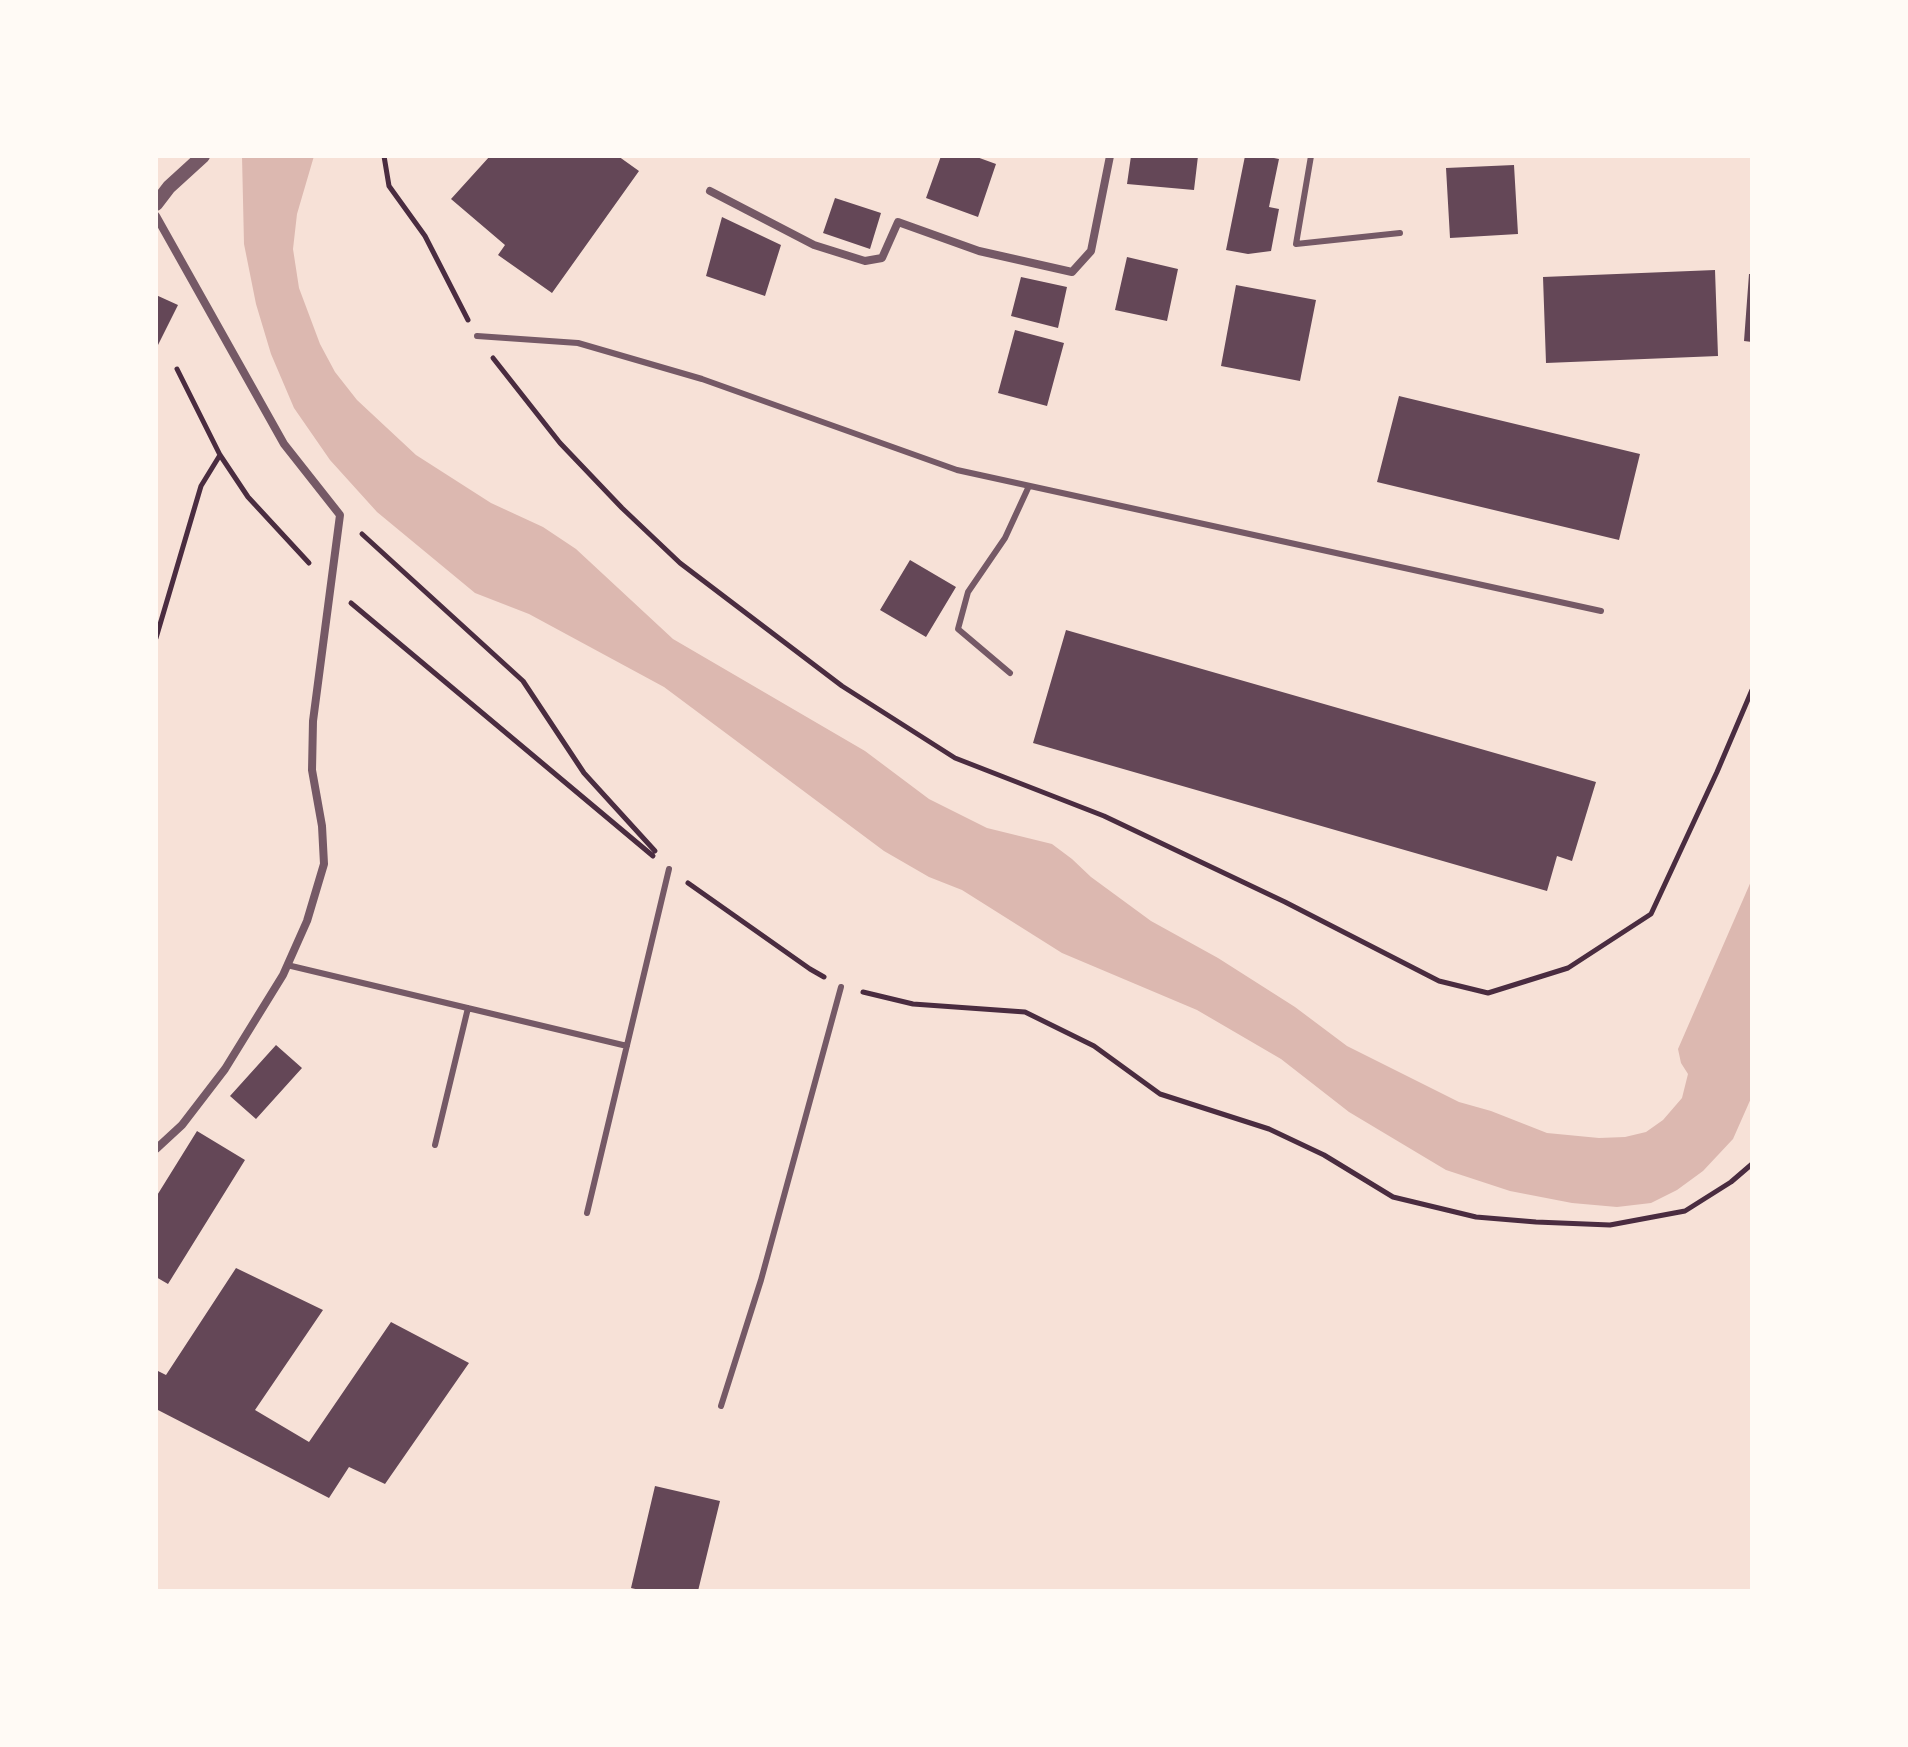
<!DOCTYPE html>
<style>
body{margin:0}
#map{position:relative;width:1908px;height:1747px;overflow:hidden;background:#f7e1d7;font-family:Quicksand,sans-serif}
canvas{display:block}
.frame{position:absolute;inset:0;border:158px solid #fffaf5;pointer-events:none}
</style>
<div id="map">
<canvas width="1908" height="1747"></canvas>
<div class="frame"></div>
</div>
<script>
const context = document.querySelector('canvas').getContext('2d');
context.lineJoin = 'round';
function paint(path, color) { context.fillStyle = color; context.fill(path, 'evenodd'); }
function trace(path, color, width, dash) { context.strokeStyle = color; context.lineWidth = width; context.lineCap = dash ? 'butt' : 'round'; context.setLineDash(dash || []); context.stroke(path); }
paint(new Path2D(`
 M242 156H314L297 214 293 249 299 288 320 344 335 372 357 400 416 455 491 503 543 527 576 549 673 639 865 751 929 799 987 828 1052 844 1072 859 1091 877 1151 921 1218 958 1295 1007 1347 1046 1459 1102 1491 1111 1547 1133 1599 1138 1625 1137 1646 1132 1663 1120 1682 1098 1688 1074 1681 1063 1678 1049 1752 879V1096L1733 1139 1703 1171 1677 1190 1651 1203 1617 1207 1572 1203 1510 1191 1446 1170 1349 1112 1281 1059 1197 1010 1062 953 962 890 929 877 884 851 664 687 529 614 475 593 377 512 330 460 294 408 271 354 256 304 244 244Z`), '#dcb8b0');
paint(new Path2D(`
 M490 156H618L639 171 552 293 498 255 505 245 451 199Z
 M941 156H974L996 164 978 217 926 198Z
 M1131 156H1198L1194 190 1127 184Z
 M1245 156H1264L1279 159 1269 207 1279 209 1271 251 1248 254 1226 250Z
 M1514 165 1518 234 1450 238 1446 168Z
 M835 198 881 213 870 249 823 233Z
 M722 217 781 245 765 296 706 276Z
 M1127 257 1178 269 1167 321 1115 310Z
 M1715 270 1718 356 1546 363 1543 277Z
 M1749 274H1752V342L1744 341Z
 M1021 277 1067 287 1058 328 1011 316Z
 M1236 285 1316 300 1300 381 1221 366Z
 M156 295 178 305 156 349Z
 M1015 330 1064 343 1047 406 998 393Z
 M1399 396 1640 454 1619 540 1377 482Z
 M910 560 956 587 926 637 880 610Z
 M1066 630 1596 782 1572 861 1557 856 1547 891 1033 743Z
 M276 1045 302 1068 256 1119 230 1096Z
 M197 1131 245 1160 168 1284 156 1277V1197Z
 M236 1268 323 1310 255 1410 309 1442 391 1322 469 1363 385 1484 349 1467 329 1498 156 1409V1370L166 1375Z
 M655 1486 720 1501 698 1591H644L631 1588Z`), '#644757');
trace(new Path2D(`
 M384 156 389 186 425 236 468 320
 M493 358 560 443 622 508 680 563 842 686 955 758 1104 816 1285 902 1439 981 1488 993 1568 968 1651 914 1717 772 1752 690
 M177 369 220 455 248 497 309 563
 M362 534 523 681 584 773 655 851
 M351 603 653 856
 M156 638 201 486 220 455
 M688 883 810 969 824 977
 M863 992 913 1004 1025 1012 1094 1046 1160 1094 1269 1129 1324 1155 1393 1197 1476 1217 1536 1222 1610 1225 1685 1211 1731 1182 1752 1164`), '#4a2c40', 5);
trace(new Path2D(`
 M1311 156 1296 244 1400 233
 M477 336 578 343 702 379 957 470 1601 611
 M1010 673 958 629 968 592 1005 538 1029 486
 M287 965 627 1046
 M435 1145 468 1008
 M587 1213 669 869
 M721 1406 761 1280 841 987`), '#755966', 6);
trace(new Path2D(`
 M710 191 814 245 865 261 882 258 898 222 979 251 1072 272 1091 251 1110 156
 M156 216 284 444 340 515 313 721 312 770 322 826 324 864 307 921 283 975 225 1069 182 1125 156 1149`), '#755966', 8);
trace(new Path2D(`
 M156 204 169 187 203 156`), '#755966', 14);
</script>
